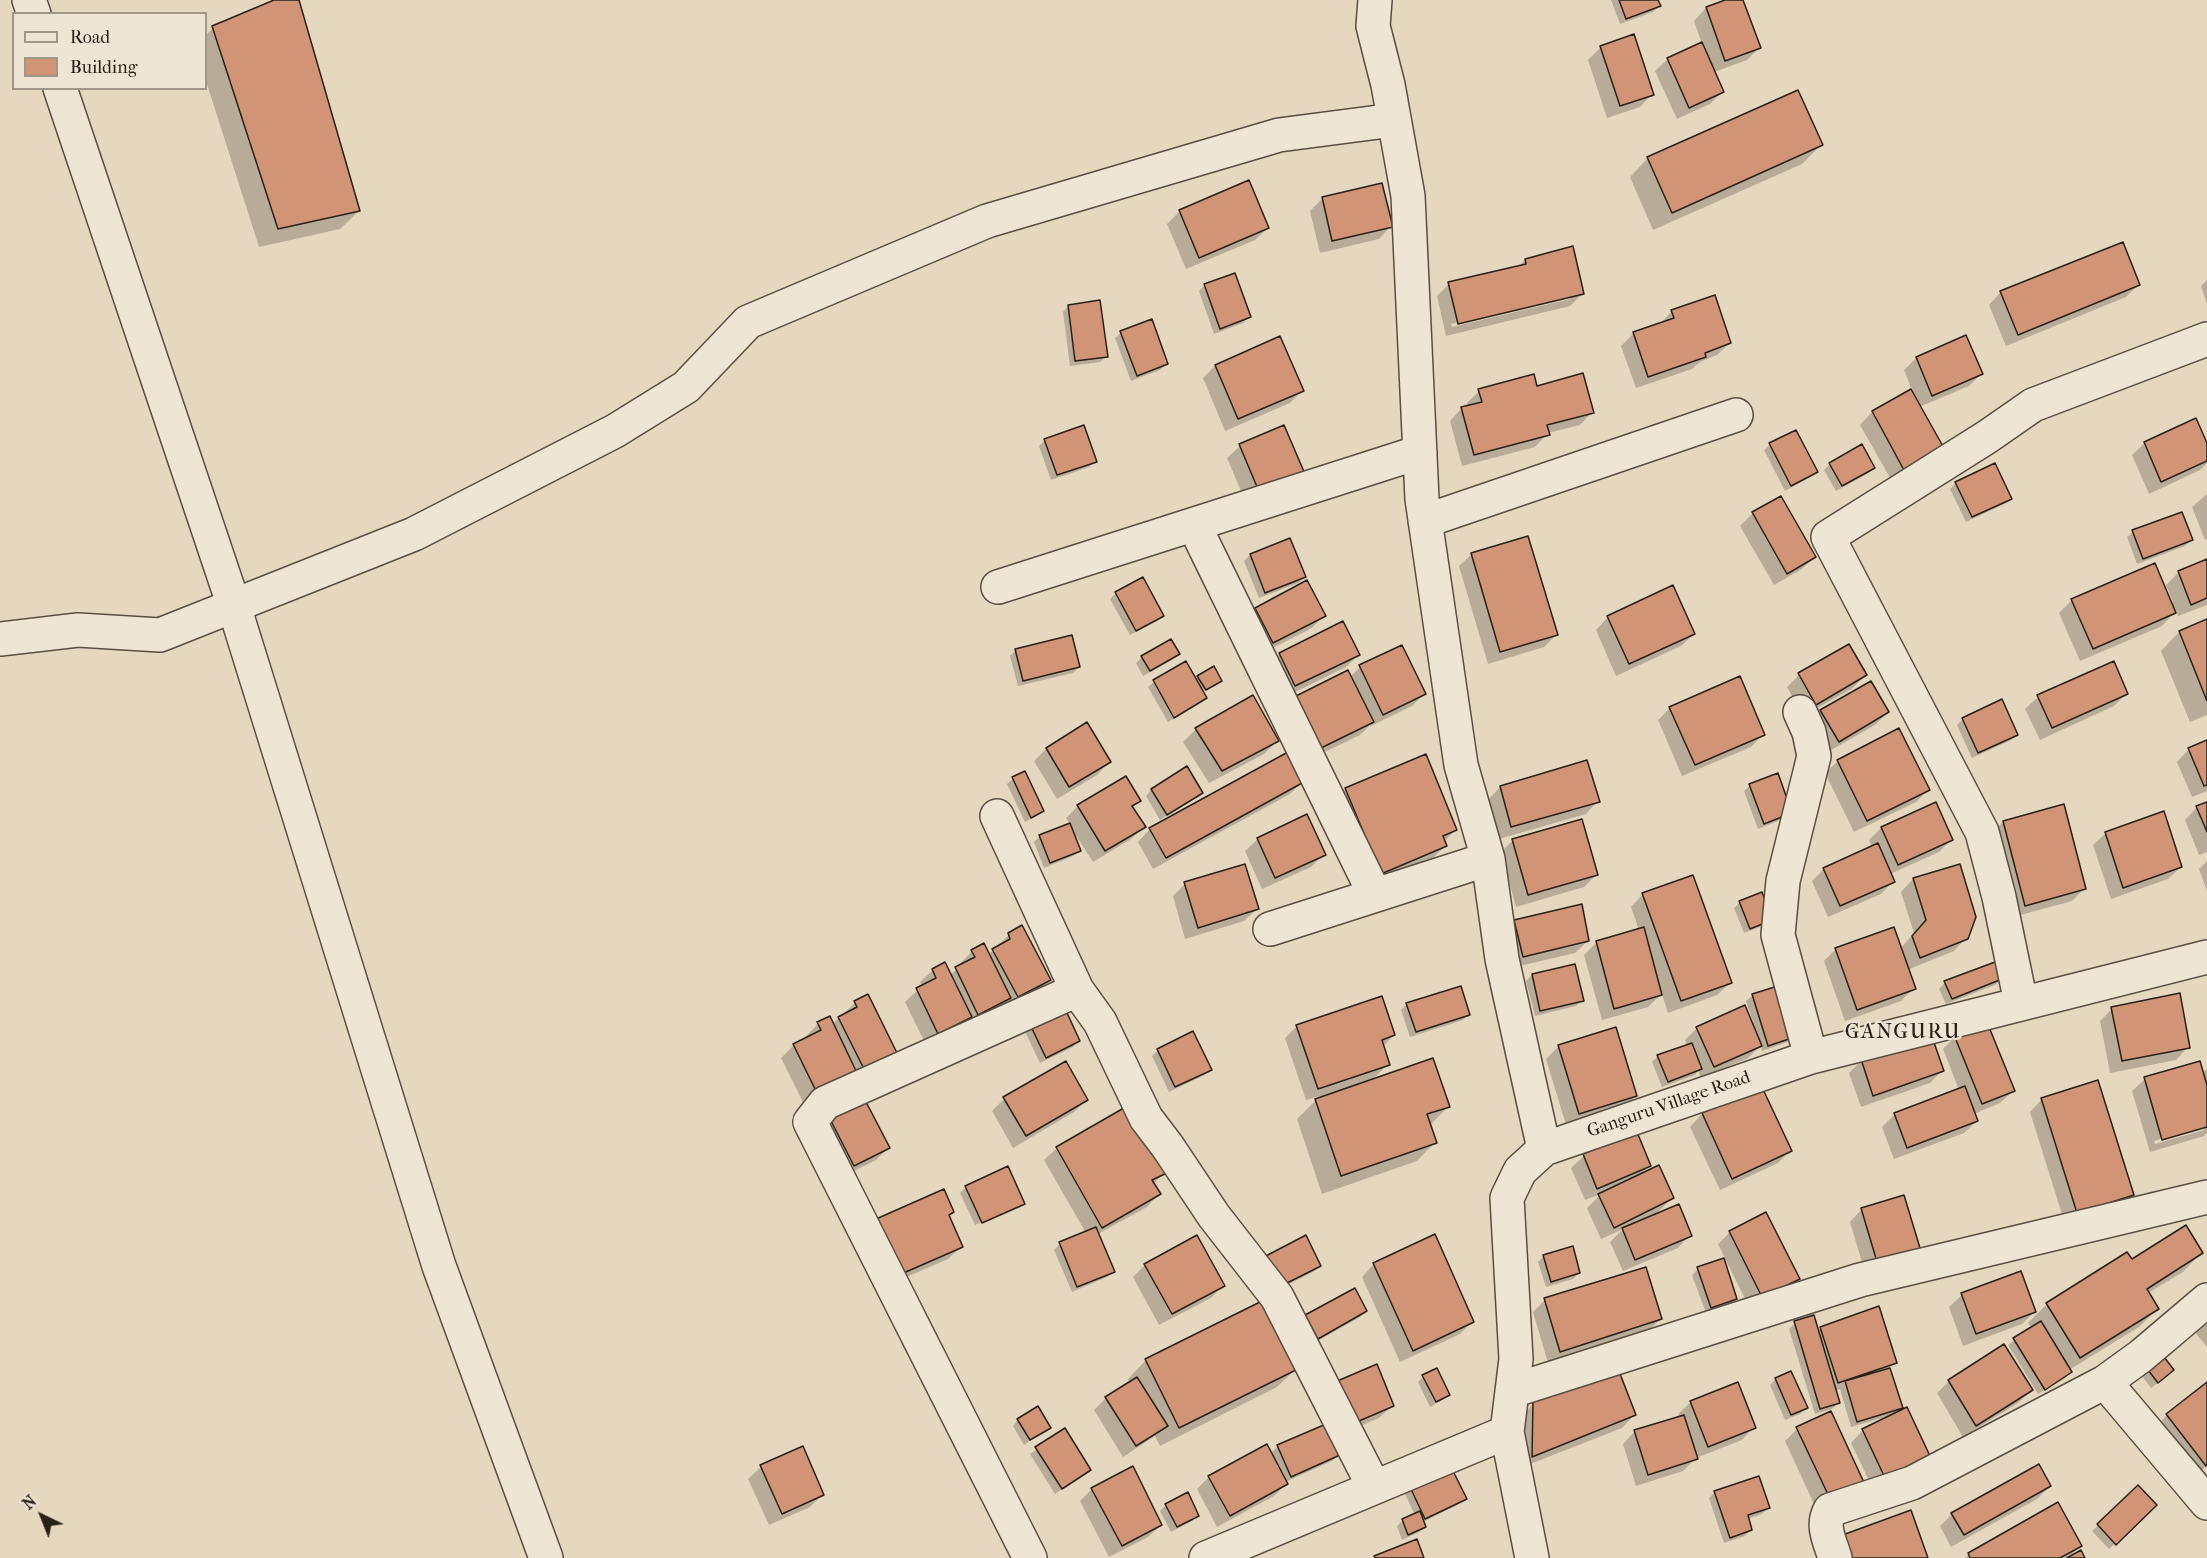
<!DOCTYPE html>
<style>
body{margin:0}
#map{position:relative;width:2207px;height:1558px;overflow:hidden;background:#e6d7bf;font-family:"IM FELL French Canon",serif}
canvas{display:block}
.legend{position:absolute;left:12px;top:12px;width:195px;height:78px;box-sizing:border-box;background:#efe5d5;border:2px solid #a09789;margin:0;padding:8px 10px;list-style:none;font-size:18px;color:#292118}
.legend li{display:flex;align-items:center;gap:12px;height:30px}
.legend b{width:30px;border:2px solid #a09789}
.north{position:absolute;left:12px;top:1486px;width:60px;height:60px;-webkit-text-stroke:4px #efe5d5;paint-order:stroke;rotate:317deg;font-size:16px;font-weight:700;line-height:24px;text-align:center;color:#292118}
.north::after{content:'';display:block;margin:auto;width:21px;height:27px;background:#292118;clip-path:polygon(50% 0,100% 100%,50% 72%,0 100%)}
</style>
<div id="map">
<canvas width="2207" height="1558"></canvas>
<ul class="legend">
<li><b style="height:8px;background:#efe5d5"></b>Road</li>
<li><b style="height:16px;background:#d19476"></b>Building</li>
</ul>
<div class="north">N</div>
</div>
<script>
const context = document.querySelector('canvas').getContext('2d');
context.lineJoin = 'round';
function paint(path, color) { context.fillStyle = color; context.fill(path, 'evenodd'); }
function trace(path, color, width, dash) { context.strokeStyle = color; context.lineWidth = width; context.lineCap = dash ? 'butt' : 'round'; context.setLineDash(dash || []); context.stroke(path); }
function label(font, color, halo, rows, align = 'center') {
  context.font = font + ' "IM FELL French Canon",serif'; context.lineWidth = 4.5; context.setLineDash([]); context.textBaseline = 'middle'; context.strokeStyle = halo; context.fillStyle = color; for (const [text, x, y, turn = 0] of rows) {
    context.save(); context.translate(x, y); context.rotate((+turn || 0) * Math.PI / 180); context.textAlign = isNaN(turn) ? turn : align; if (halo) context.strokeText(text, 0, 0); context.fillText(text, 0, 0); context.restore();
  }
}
paint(new Path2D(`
 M278 0H298L359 211 340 229 259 247 206 81V35L213 28Z
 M1611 0H1657L1659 6 1653 12 1620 24Z
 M1729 0H1742L1760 47 1747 60 1714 72 1723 91 1710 104 1677 119 1655 71 1668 59 1702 44 1694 21 1706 8Z
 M1601 47 1652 94 1640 107 1607 118 1588 60Z
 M1821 145 1802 164 1653 230 1630 177 1648 158Z
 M1248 182 1268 228 1255 240 1186 269 1167 224 1179 212Z
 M1322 199 1391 226 1379 239 1320 253 1310 211Z
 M1525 260 1583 293 1570 306 1446 336 1437 296 1449 284 1518 267ZM1570 295V299L1452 327 1451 324Z
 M1234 275 1249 317 1243 323 1214 334 1199 291 1205 285Z
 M2207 280V304L2201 286Z
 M2139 284 2126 297 2006 346 1989 305 2001 292Z
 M1068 306 1106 356 1100 362 1070 366 1063 312Z
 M1672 311 1730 343 1717 355 1700 362 1692 369 1636 388 1621 346 1634 333 1660 324Z
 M1121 333 1166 364 1160 370 1131 381 1115 338Z
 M1916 358 1981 374 1969 386 1919 407 1943 450 1893 483 1860 425 1872 412 1912 390 1904 370Z
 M1215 366 1302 391 1290 403 1225 431 1203 378Z
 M1536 387 1592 412 1580 425 1548 433 1535 447 1462 466 1450 421 1462 408 1468 407 1467 403 1479 391Z
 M1283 427 1303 474 1247 505 1227 458 1240 446Z
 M1795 432 1816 471 1810 477 1785 491 1764 450 1770 445Z
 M1045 440 1095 461 1089 467 1051 480 1039 446Z
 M2145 443 2207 446V463L2200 470 2149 494 2132 455Z
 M1861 446 1873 468 1867 474 1836 491 1824 470 1830 464Z
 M1956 483 2010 499 2004 504 1966 522 1950 489Z
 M2207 494V539L2205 540 2192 507Z
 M1753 513 1814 557 1802 569 1774 585 1740 526Z
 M2133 532 2191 540 2185 546 2137 564 2127 537Z
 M1290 540 1304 577 1298 583 1259 598 1244 561 1250 555Z
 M1472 554 1556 635 1544 647 1488 664 1459 566Z
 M2207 561V605L2178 616 2176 611 2162 626 2080 661 2059 613 2072 600 2170 603 2173 602 2166 585 2179 572Z
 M1116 593 1162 616 1157 621 1130 635 1110 599Z
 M1256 610 1324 615 1312 628 1261 654 1243 622Z
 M1608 617 1694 634 1681 646 1616 676 1596 630Z
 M2207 621V715L2190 722 2161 651 2179 632Z
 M1016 650 1079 667 1073 673 1018 686 1010 656Z
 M1178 654 1172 660 1143 676 1136 663 1142 657Z
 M1280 654 1358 655 1346 667 1283 698 1267 666Z
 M1185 663 1195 680 1198 677 1220 680 1202 693 1205 698 1199 704 1168 722 1148 687 1154 682Z
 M1360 667 1424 694 1412 706 1371 726 1370 725 1360 735 1306 761 1350 677Z
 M1799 675H1865L1853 688 1803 716 1787 687Z
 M2126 694 2114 706 2040 740 2025 709 2038 697Z
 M1252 697 1277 741 1264 754 1209 783 1183 742 1196 729Z
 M2001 701 2016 735 2011 740 1972 758 1957 725 1963 719Z
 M1670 708 1763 734 1751 747 1682 776 1658 720Z
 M1821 711 1888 712 1875 725 1826 753 1809 724Z
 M1087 725 1109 762 1097 775 1057 799 1034 761 1046 749Z
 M2207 742V791L2192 797 2177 762 2189 749Z
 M1838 761 1928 790 1916 802 1854 832 1825 773Z
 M1024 773 1042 811 1036 816 1025 822 1007 784 1013 779Z
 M1302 782 1290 794 1153 869 1138 842 1150 829Z
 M1750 785 1785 818 1758 829 1744 791Z
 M1500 787 1598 801 1586 814 1499 839 1488 800Z
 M1346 789 1455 830 1444 842 1445 846 1433 858 1368 885 1333 801Z
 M1151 790 1201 793 1195 798 1160 820 1146 796Z
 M1139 801 1132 808 1144 827 1131 839 1093 862 1073 831H1072L1079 850 1073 856 1044 868 1034 842 1040 836 1070 825 1066 818 1078 806Z
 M2207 803V852L2199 855 2185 820 2197 807Z
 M2003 822 2084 889 2072 901 2013 917 1991 835Z
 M1881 828 1951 840 1939 852 1890 874 1893 881 1881 894 1828 917 1812 881 1824 869 1872 847 1869 840Z
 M2106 833 2181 867 2168 879 2111 899 2093 845Z
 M1258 839 1324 854 1311 867 1262 889 1245 851Z
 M1513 840 1596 875 1584 887 1516 907 1501 852Z
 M2207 861V891L2199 869Z
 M1959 866 1966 938 1954 951 1907 970 1914 988 1901 1001 1845 1021 1824 961 1836 949H1900L1914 933 1901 892 1913 879Z
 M1185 884 1257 909 1244 921 1185 939 1173 896Z
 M1643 894 1730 983 1717 995 1668 1013 1662 994 1648 1007 1602 1020 1584 955 1597 942 1639 930 1631 907Z
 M1740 902 1765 925 1744 933 1734 908Z
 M1515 921 1588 941 1575 953 1511 968 1503 933Z
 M1022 927 1049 980 1037 992 1005 1008 1003 1005 997 1010 926 1045 905 1002 922 986 920 982 933 970 950 975 961 966 960 964 972 951 988 955 1009 935Z
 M1532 975 1582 1000 1576 1006 1535 1016 1526 981Z
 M2001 979 1995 985 1946 1004 1939 989 1945 983Z
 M1780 986 1790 1041 1762 1051 1761 1045 1748 1058 1701 1078 1698 1071 1695 1075 1662 1087 1652 1062 1658 1056 1687 1046 1685 1040 1697 1028 1753 1022 1746 1001 1752 996Z
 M855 1003 897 1054 804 1104 781 1058 794 1045 807 1039 806 1036 818 1024H832Z
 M1407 1004 1469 1014 1463 1020 1410 1037 1401 1010Z
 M2112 1009 2188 1047 2176 1060 2110 1073 2100 1021Z
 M1021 1023 1078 1041 1073 1047 1040 1063Z
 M1297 1026 1394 1035 1382 1047 1388 1064 1371 1081 1448 1107 1430 1125 1435 1142 1417 1161 1322 1194 1297 1119 1320 1096 1306 1100 1285 1038Z
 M1955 1037 2013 1091 2000 1103 1974 1114 1977 1121 1964 1133 1894 1159 1882 1127 1895 1114 1959 1090 1943 1049Z
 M1559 1046 1636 1096 1623 1108 1566 1125 1546 1059Z
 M1158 1050 1210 1069 1204 1075 1169 1092 1152 1056Z
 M1861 1061 1942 1071 1930 1083 1861 1107 1849 1073Z
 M2207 1069V1133L2204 1136 2150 1152 2132 1091 2145 1079 2202 1073ZM2204 1126V1130L2155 1144 2154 1141Z
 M1760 1087 1790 1151 1778 1163 1720 1190 1690 1127 1702 1114Z
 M1004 1099 1086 1100 1074 1112 1013 1148 992 1111Z
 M2042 1099 2132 1194 2120 1207 2065 1224 2030 1112Z
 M830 1118 889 1147 876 1160 842 1177 817 1130Z
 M1057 1148 1165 1172 1153 1184 1159 1194 1147 1207 1098 1234 1113 1271 1107 1277 1072 1292 1054 1250 1060 1244 1086 1233 1044 1160Z
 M1584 1156 1649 1166 1640 1175 1672 1198 1655 1215 1690 1235 1678 1248 1623 1271 1610 1242 1623 1229 1601 1239 1587 1208 1601 1194 1585 1200 1571 1168Z
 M966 1187 1023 1204 1018 1209V1206L975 1225 960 1193Z
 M1903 1197 1868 1283 1850 1222 1862 1209Z
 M953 1212 948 1217 961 1247 948 1259 886 1286 864 1233Z
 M1730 1232 1798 1278 1786 1291 1750 1309 1718 1244Z
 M2201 1253 2183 1272 2148 1293 2157 1309 2139 1327 2069 1370 2071 1372 2065 1378 2038 1394 2008 1345 2032 1328 2028 1323 2047 1304 2131 1261Z
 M1544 1256 1579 1273 1573 1279 1546 1287 1538 1262Z
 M1262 1259 1319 1266 1313 1272 1271 1293Z
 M1374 1264 1472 1322 1460 1334 1400 1362 1362 1277Z
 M1145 1265 1223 1285 1211 1298 1159 1325 1133 1277Z
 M1698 1269 1736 1299 1730 1305 1706 1313 1692 1275Z
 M2020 1273 2035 1311 2022 1324 1963 1346 1949 1307 1962 1295Z
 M1545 1300 1661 1319 1648 1331 1548 1363 1533 1312Z
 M1365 1311 1360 1317 1312 1344 1300 1322 1306 1316Z
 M2207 1319V1347L2194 1331Z
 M1795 1323 1817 1332 1821 1328 1895 1362 1888 1369 1901 1407 1893 1415 1851 1427 1840 1389 1835 1391 1838 1403 1832 1409 1815 1414 1789 1329Z
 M1146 1360 1296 1369 1277 1387 1160 1446 1155 1436 1123 1457 1094 1410 1106 1398 1130 1383 1128 1379Z
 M2146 1367 2167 1376 2151 1388 2140 1373Z
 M1423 1377 1448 1395 1442 1400 1430 1407 1418 1382Z
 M1776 1379 1806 1408 1800 1414 1785 1420 1770 1385Z
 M1949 1381 2031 1390 2018 1403 1963 1437 1937 1393Z
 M2207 1384V1466L2193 1477 2155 1428 2167 1415Z
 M1323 1396 1392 1406 1379 1418 1339 1435Z
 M1691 1402 1754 1427 1742 1440 1696 1458 1683 1471 1636 1486 1623 1444 1635 1431 1679 1418 1678 1414Z
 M1534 1403 1634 1415 1622 1428 1520 1468 1521 1416Z
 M1018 1420 1049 1427 1024 1445 1013 1426Z
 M1797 1429 1866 1489 1820 1517 1785 1441Z
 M1863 1430 1929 1458 1874 1491 1851 1443Z
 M1064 1431 1089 1470 1055 1494 1030 1454Z
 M1278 1446 1338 1455 1332 1461 1285 1482 1286 1484 1274 1496 1217 1527 1197 1489 1209 1477 1275 1459 1272 1452Z
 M802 1448 823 1494 810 1507 769 1525 748 1479 761 1467Z
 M2050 1486 2037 1499 1951 1547 1940 1526 1952 1514Z
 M2138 1487 2155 1505 2109 1549 2092 1531Z
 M1411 1488 1465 1498 1459 1504 1423 1522 1425 1527 1419 1532 1402 1540 1397 1526 1403 1520 1415 1515 1405 1494Z
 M1092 1489 1161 1525 1148 1537 1109 1557 1080 1501Z
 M1715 1492 1768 1508 1762 1514 1747 1519 1750 1530 1745 1536 1724 1543 1709 1498Z
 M1166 1505 1198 1516 1192 1521 1171 1532 1160 1511Z
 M2080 1546 2068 1558H1965L1969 1554Z`), '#0003');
const building = new Path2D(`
 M274 0H299L360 211 278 229 212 26Z
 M1619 0H1658L1661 6 1626 19Z
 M1725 0H1743L1761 48 1725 61 1706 7Z
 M1634 34 1654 95 1620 106 1600 46Z
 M1702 42 1724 92 1689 108 1667 58Z
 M1798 90 1823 145 1672 213 1647 157Z
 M1249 180 1269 228 1199 258 1179 210Z
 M1382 183 1393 227 1332 241 1322 197Z
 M2123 242 2140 285 2018 335 2000 291Z
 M1573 246 1584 294 1458 324 1448 282 1526 264 1525 259Z
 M1235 273 1251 317 1220 329 1204 284Z
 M1715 295 1731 343 1705 353 1706 357 1648 377 1633 332 1674 318 1671 310Z
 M1100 300 1108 357 1075 361 1068 305Z
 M1152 319 1168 364 1137 376 1120 331Z
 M1966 335 1983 374 1932 396 1916 357Z
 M1280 336 1304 391 1238 419 1215 365Z
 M1583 373 1594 413 1547 425 1550 435 1474 455 1461 407 1482 402 1478 389 1534 374 1537 386Z
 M1911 389 1945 450 1905 472 1872 411Z
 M2196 418 2207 443V461L2161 482 2144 442Z
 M1084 425 1097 462 1057 475 1044 439Z
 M1284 425 1305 474 1260 494 1239 444Z
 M1796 430 1818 472 1791 486 1769 443Z
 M1862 444 1875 468 1842 486 1829 463Z
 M1995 463 2012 499 1972 517 1955 482Z
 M1781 496 1816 557 1787 574 1752 512Z
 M2182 512 2193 540 2143 559 2132 530Z
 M1528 536 1558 635 1500 652 1471 553Z
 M1290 538 1306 577 1265 593 1250 554Z
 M2207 559V598L2191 605 2178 571Z
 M2155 563 2176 613 2093 649 2071 599Z
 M1143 577 1164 616 1136 631 1115 592Z
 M1307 580 1326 616 1273 643 1255 608Z
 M1673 585 1695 634 1629 664 1607 616Z
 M2207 619V701L2179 631Z
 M1343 621 1360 655 1295 686 1279 653Z
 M1072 635 1080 667 1023 681 1015 649Z
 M1171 639 1180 654 1150 671 1141 656Z
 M1849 644 1867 675 1816 705 1798 673Z
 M1402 645 1426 694 1383 715 1359 665Z
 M1186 661 1207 698 1174 718 1153 680Z
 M2114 661 2128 694 2052 728 2037 695Z
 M1214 666 1222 681 1206 690 1197 676Z
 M1348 670 1374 722 1319 749 1294 697Z
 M1740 676 1765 735 1695 765 1669 707Z
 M1871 681 1889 712 1839 742 1820 710Z
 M1253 695 1279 741 1222 771 1195 728Z
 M2002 699 2018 735 1978 753 1962 718Z
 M1087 722 1111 762 1069 787 1046 748Z
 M1899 728 1930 790 1867 821 1837 760Z
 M2207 740V785L2204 786 2188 748Z
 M1288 752 1304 782 1166 858 1149 828Z
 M1426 754 1457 830 1443 836 1447 846 1381 874 1345 788Z
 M1587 760 1600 802 1511 827 1500 786Z
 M1187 766 1203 793 1167 815 1151 789Z
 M1025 771 1044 811 1031 818 1012 777Z
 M1778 773 1792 813 1764 824 1749 784Z
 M1126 776 1141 801 1132 806 1146 827 1105 851 1077 805Z
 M1936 802 1953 840 1898 865 1881 827Z
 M2207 802V832L2196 806Z
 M2064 804 2086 889 2025 906 2003 821Z
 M2164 811 2182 867 2123 888 2105 832Z
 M1307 814 1326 855 1275 878 1257 838Z
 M1582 819 1598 875 1528 895 1512 839Z
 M1070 823 1081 851 1050 863 1039 835Z
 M1878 843 1895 882 1840 906 1823 868Z
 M1245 864 1259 909 1198 928 1184 882Z
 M1960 864 1976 917 1968 939 1920 958 1912 936 1926 920 1913 878Z
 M1693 875 1732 983 1681 1001 1642 893Z
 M1762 892 1772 920 1750 929 1739 901Z
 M1582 904 1589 941 1523 957 1514 920Z
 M1022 925 1051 980 1018 997 992 949 1010 939 1008 933Z
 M1644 927 1662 995 1614 1009 1596 941Z
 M1894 927 1916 989 1857 1010 1835 948Z
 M984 943 1011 998 978 1015 955 967 975 957 971 950Z
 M945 962 972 1017 938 1034 916 988 936 978 932 969Z
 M1995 962 2002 979 1952 999 1944 981Z
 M1575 964 1584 1001 1540 1011 1532 974Z
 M1781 985 1798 1036 1768 1046 1752 994Z
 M1461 986 1470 1015 1416 1032 1406 1003Z
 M2180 993 2190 1048 2122 1061 2111 1007Z
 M868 994 898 1055 865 1071 838 1017 857 1007 854 1001Z
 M1382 996 1395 1035 1382 1040 1390 1065 1318 1089 1296 1025Z
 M1061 1000 1080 1041 1046 1058 1026 1016Z
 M1745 1005 1762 1046 1714 1067 1696 1027Z
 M830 1016 857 1073 817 1093 793 1044 821 1030 817 1022Z
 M1987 1022 2015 1091 1982 1104 1954 1035Z
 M1616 1027 1637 1096 1579 1114 1558 1045Z
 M1193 1031 1212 1070 1175 1087 1157 1049Z
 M1931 1034 1944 1071 1873 1096 1861 1059Z
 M1692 1043 1702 1069 1668 1082 1657 1055Z
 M1433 1058 1450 1107 1427 1114 1437 1143 1341 1176 1315 1099Z
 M1066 1061 1088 1100 1026 1136 1003 1097Z
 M2200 1061 2207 1085V1127L2162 1140 2144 1077Z
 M2098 1080 2134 1195 2077 1213 2041 1098Z
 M1761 1085 1792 1151 1732 1179 1702 1113Z
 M1965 1086 1978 1121 1907 1148 1894 1113Z
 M864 1098 890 1148 854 1166 829 1117Z
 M1129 1105 1167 1173 1152 1180 1161 1194 1102 1228 1056 1147Z
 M1637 1132 1651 1166 1597 1189 1583 1154Z
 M1659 1165 1674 1198 1614 1228 1598 1194Z
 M1008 1166 1025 1204 982 1223 965 1186Z
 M944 1189 954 1212 949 1215 963 1247 899 1275 876 1219Z
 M1904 1195 1923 1258 1880 1272 1861 1208Z
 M1679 1204 1692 1236 1635 1260 1622 1228Z
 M1766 1212 1800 1279 1762 1297 1729 1231Z
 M2186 1225 2203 1253 2147 1289 2159 1309 2080 1358 2046 1303 2127 1252 2132 1259Z
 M1096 1227 1115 1272 1077 1287 1059 1242Z
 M1435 1234 1474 1322 1413 1351 1373 1263Z
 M1197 1235 1225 1286 1172 1314 1144 1264Z
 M1306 1235 1321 1266 1277 1288 1262 1258Z
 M1573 1246 1580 1273 1551 1282 1543 1255Z
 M1724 1258 1737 1299 1711 1308 1697 1267Z
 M1646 1267 1662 1319 1560 1352 1544 1298Z
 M2021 1271 2036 1312 1976 1334 1961 1293Z
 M1355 1288 1367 1311 1318 1339 1305 1315Z
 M1264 1300 1298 1369 1179 1428 1145 1359Z
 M1879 1306 1897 1363 1838 1383 1820 1327Z
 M1814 1315 1840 1403 1820 1409 1794 1321Z
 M2041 1321 2072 1372 2045 1390 2013 1338Z
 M2004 1344 2033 1390 1976 1426 1948 1380Z
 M2161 1353 2174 1370 2158 1383 2145 1366Z
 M1377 1364 1394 1406 1352 1424 1335 1382Z
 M1617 1366 1636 1415 1532 1457 1533 1402Z
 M1437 1368 1450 1395 1436 1402 1422 1375Z
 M1890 1368 1903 1408 1857 1422 1845 1381Z
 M1791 1371 1808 1408 1791 1415 1775 1378Z
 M1137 1377 1168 1426 1136 1446 1105 1397Z
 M1738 1382 1756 1428 1708 1447 1690 1401Z
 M2207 1382V1465L2206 1466 2166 1414Z
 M1038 1406 1051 1428 1030 1440 1017 1419Z
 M1907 1407 1931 1458 1886 1480 1862 1429Z
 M1831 1411 1867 1489 1833 1505 1796 1427Z
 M1684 1415 1698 1459 1648 1475 1634 1430Z
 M1326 1424 1340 1455 1291 1477 1277 1445Z
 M1065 1428 1091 1470 1062 1489 1035 1447Z
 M1267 1444 1288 1484 1230 1516 1208 1476Z
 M803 1446 824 1495 782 1514 760 1465Z
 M2039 1464 2051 1486 1964 1535 1951 1513Z
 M1133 1466 1162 1525 1122 1546 1091 1488Z
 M1451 1467 1467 1499 1425 1519 1410 1487Z
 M1759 1476 1770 1508 1748 1515 1752 1530 1730 1538 1714 1491Z
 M2138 1485 2157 1505 2116 1545 2097 1524Z
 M1188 1492 1199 1516 1177 1527 1165 1504Z
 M2058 1502 2082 1546 2060 1558H1970L1968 1553Z
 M1911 1510 1928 1558H1844L1837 1537Z
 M1420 1511 1426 1527 1408 1535 1402 1519Z
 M1417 1539 1424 1558H1375L1374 1556Z
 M2081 1550 2085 1558H2067Z`);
paint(building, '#d19476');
trace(building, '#292118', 1.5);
const minor = new Path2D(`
 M29 0 34 14
 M1375 0 1373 26 1388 85 1408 196 1422 499 1461 765 1488 859 1502 959 1544 1149
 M60 88 234 606 439 1266 546 1558
 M1425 521 1736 415
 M1194 525 1375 895
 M998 587 1420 452
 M0 639 78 630 160 635 414 534 615 431 686 387 748 322 987 221 1279 135 1394 120
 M1800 712 1809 732 1814 756 1783 881 1778 935 1811 1057
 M997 816 1077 990 1100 1022 1146 1118 1168 1147 1214 1216 1277 1297 1374 1487
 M1270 929 1488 859
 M2021 1003 1999 897 1982 832 1828 537 1987 437 2033 405 2207 339
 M2105 1382 2207 1503
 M1512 1391 1860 1280 2207 1197
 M1030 1558 810 1122 825 1103 1077 990
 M1206 1558 1507 1432
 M1532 1558 1507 1432 1516 1359 1507 1198 1520 1171 1544 1149 1811 1057 2207 957
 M1835 1558C1830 1541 1821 1526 1830 1510L1912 1483 2105 1382 2141 1356 2207 1300`);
trace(minor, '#584e42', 36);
trace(minor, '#efe5d5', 33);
label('18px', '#292118', '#efe5d5', [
 ["Ganguru Village Road",1669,1105,-19]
]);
context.letterSpacing = '1.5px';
label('21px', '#292118', '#efe5d5', [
 ["GANGURU",1903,1033]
]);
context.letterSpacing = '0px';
</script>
